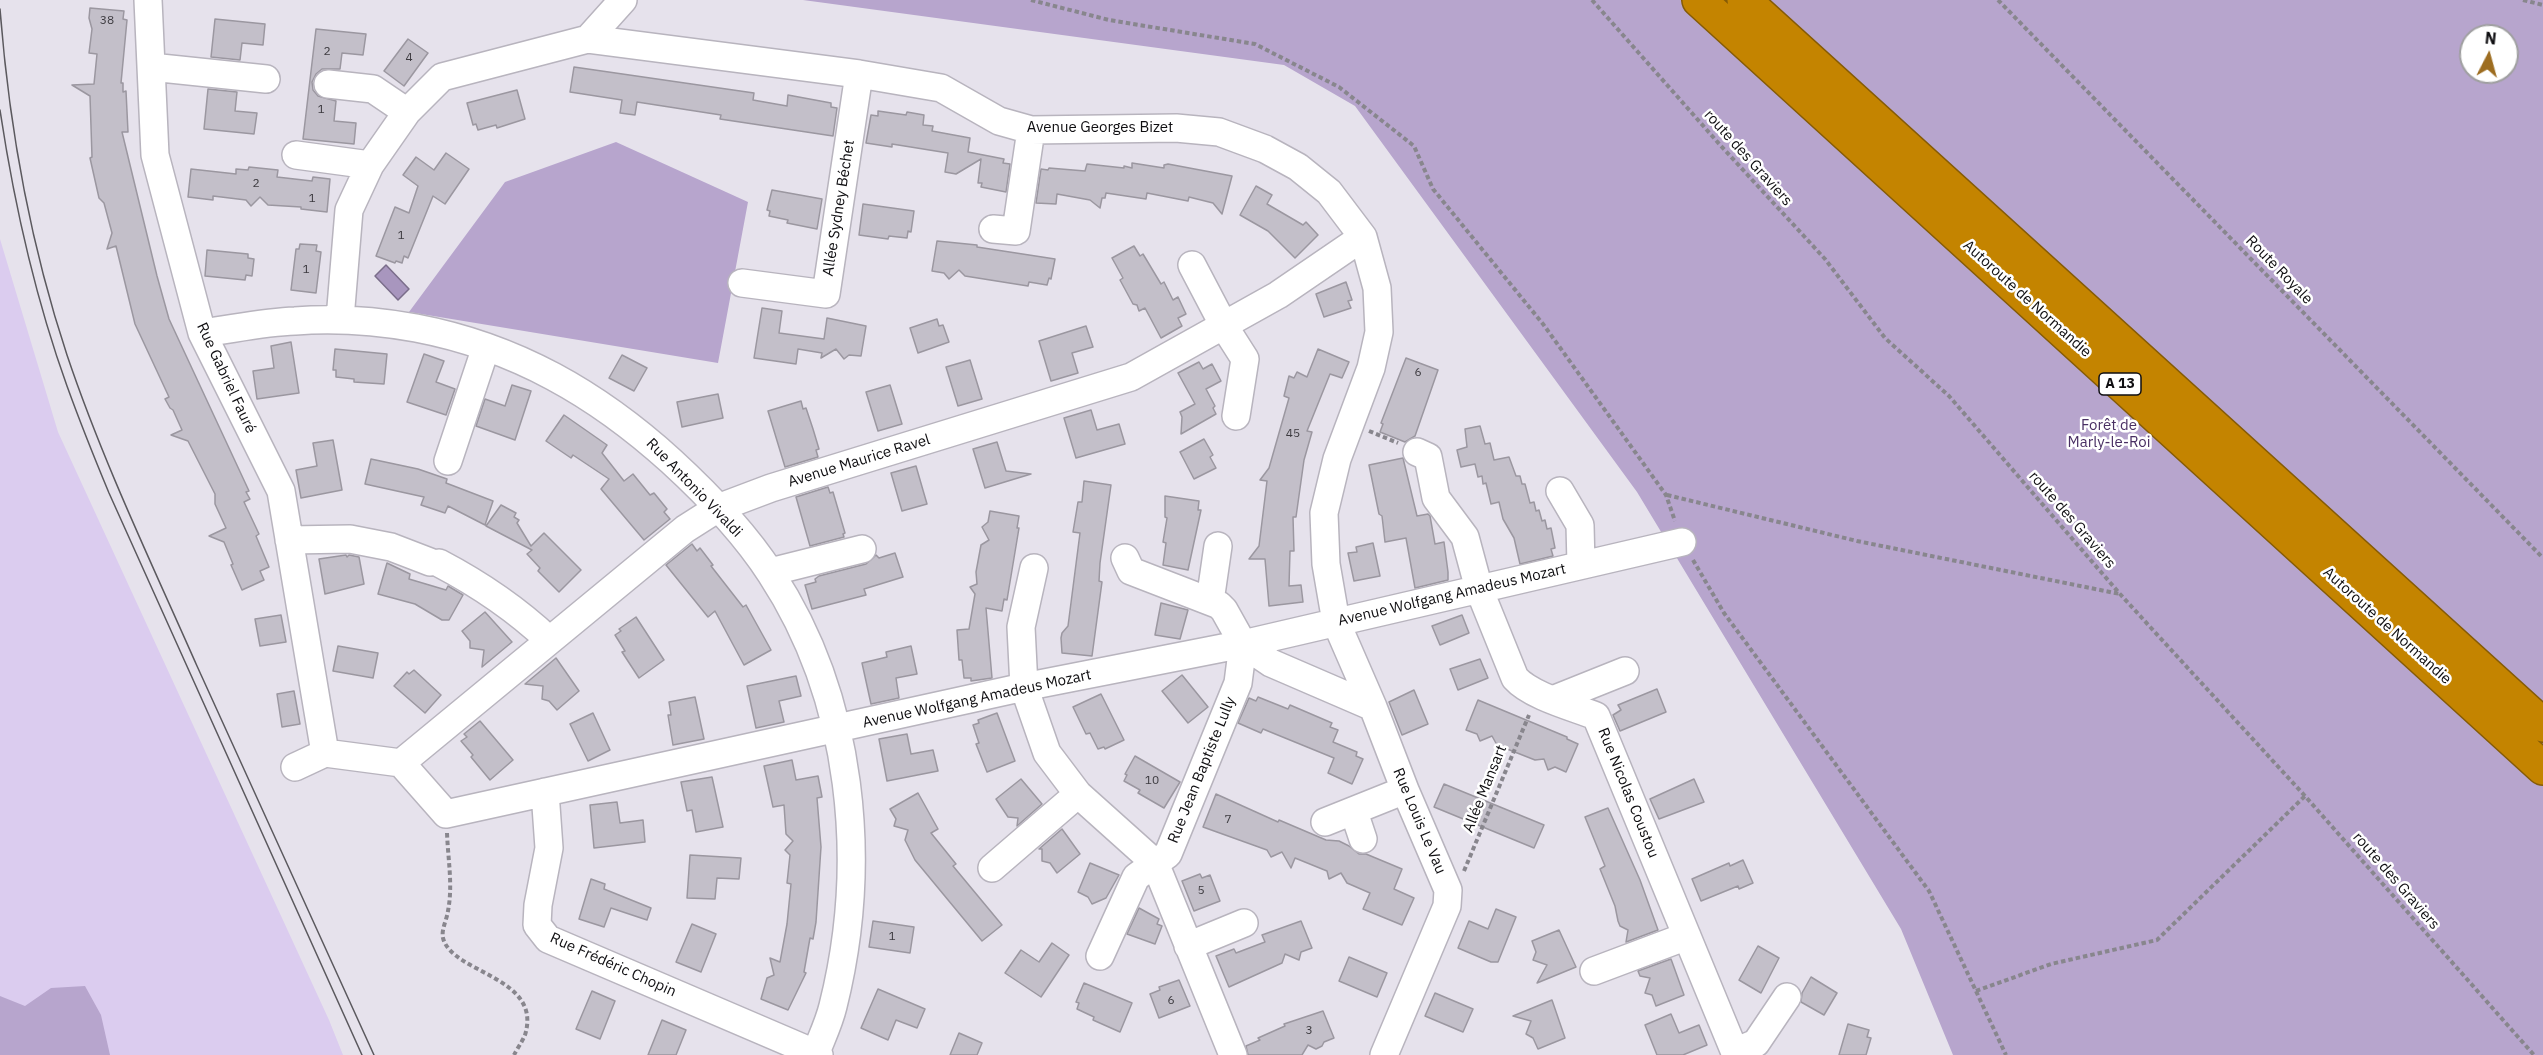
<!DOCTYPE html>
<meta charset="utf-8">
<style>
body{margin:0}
#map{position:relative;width:2543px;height:1055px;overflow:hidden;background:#e6e2ec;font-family:"IBM Plex Sans",sans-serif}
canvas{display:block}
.north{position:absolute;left:2459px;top:24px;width:60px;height:60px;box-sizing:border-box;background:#fff;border:2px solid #9f9fa0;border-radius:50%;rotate:6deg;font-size:16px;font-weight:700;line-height:24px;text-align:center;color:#0f0e11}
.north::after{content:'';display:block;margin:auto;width:21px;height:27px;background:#9d6d20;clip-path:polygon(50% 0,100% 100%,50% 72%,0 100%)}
</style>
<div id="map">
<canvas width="2543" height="1055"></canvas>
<div class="north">N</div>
</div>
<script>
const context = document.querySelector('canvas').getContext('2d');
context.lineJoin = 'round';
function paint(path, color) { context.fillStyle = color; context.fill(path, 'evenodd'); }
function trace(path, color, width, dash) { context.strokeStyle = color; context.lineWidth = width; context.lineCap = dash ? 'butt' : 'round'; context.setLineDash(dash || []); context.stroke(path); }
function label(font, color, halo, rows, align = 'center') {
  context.font = font + ' "IBM Plex Sans",sans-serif'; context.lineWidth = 5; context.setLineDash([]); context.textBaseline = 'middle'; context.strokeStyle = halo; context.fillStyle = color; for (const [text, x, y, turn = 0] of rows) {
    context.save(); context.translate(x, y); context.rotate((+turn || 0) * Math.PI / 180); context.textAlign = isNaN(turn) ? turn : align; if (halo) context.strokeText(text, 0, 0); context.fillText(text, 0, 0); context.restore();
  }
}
paint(new Path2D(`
 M0 239 58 432 329 1020 343 1055H0Z`), '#dbccef');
paint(new Path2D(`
 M803 0H2543V1055H1953L1901 929 1637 492 1355 106 1284 65ZM2471 36H2507V72H2471Z
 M616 142 748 202 718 363 409 312 505 182Z
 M85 986 101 1015 110 1055H0V996L25 1006 51 988Z`), '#b7a5cd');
const water = new Path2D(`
 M386 265 409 289 398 300 375 276Z`);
paint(water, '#a896be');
trace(water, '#7a6d8a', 1.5);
const building = new Path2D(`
 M90 8 124 11 123 19 127 20 121 83H123V92L126 91 128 132H122L157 276 169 319 249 491 246 492 250 499 244 502 259 534 256 536 269 567 260 571 264 580 242 590 231 565 233 564 224 542 209 536 226 528 215 504V494L188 441 171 435 182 430 173 410 170 408 165 399 169 397 135 324 116 246 107 249 112 233 104 203 99 198 90 158 92 157 90 96 72 85 94 84 97 54 89 53 92 29 89 18Z
 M215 19 265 24 263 45 242 43 240 60 211 57Z
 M316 29 366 34 363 55 342 53 340 69H322L316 74 312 82 313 90 318 96 336 101 334 121 356 123 354 144 303 139Z
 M408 39 428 53 404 86 384 71Z
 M574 67 754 93 753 100 787 106 788 95 831 103V107L837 108 833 136 720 119 721 115 637 102 635 115 620 113 622 100 570 92Z
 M208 89 237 92 235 111 257 113 254 134 204 129Z
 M517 90 525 119 497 128 496 125 478 130 476 124 473 125 467 103Z
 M878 111 906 115 907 112 924 115 923 125 933 126 932 131 970 138 968 152 1004 159 1003 163 1010 164 1006 192 981 187 982 183H978L981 159 956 174 945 172 948 153 892 144V147L866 143 871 115 878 116Z
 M446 153 469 169 445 204 433 196 408 258 404 256 402 263 396 261 395 263 376 256 395 207 409 213 418 186 403 175 416 157 434 170Z
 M1132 163 1164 168V165L1168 164 1232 176 1222 214 1213 203 1189 197 1188 201 1147 193 1146 199 1106 193 1105 198H1102L1100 208 1090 200 1057 194 1056 204 1036 203 1041 169 1048 170 1049 168 1085 171 1087 164 1124 168V166L1132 168Z
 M249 167 278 170 277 177 312 181 313 177 330 179 327 212 301 209V207L268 205 260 197 251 206 246 200 213 196V200L188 197 191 169 236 174V169L248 170Z
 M1256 186 1272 195 1267 204 1303 225 1306 222 1318 235 1295 258 1268 231 1240 215Z
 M772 190 822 199 817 229 787 223 788 220 769 216 770 211 767 210Z
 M863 204 914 211 911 232 908 231 907 238 889 236 888 239 859 235Z
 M937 241 977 245V247L1055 259 1051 279 1049 278 1047 285 1029 282 1028 286 965 276 959 270 949 279 944 273 932 271Z
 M300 244 317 245 316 251 321 252 316 293 291 290 296 249H299Z
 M1134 246 1140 256 1143 254 1161 284 1164 282 1173 300 1178 297 1186 314 1178 318 1182 326 1161 338 1145 308 1139 311 1137 305 1133 304 1120 280 1123 278 1112 258Z
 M207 250 248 254V258L254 259 252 276 246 275 245 280 205 276Z
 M1346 282 1352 300 1348 301 1351 308 1324 317 1316 294Z
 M762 308 782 311 779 333 824 339 827 318 866 326 861 356 849 355 844 359 836 349 821 358 822 353 798 349 796 364 754 358Z
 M937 319 939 326 943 325 949 342 918 353 910 328Z
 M1086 326 1093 347 1072 353 1078 373 1051 381 1039 341Z
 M291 342 299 393 257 399 253 371 274 368 271 346Z
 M335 349 387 354 384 384 354 382V379L336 377V370H333Z
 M1318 349 1349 362 1342 378 1330 374 1307 431 1312 432 1304 460 1296 517H1293L1294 551H1290L1289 586 1301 585 1303 602 1269 606 1265 559H1249L1259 546 1260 538 1267 481 1260 480 1269 468 1289 398 1284 396 1289 376 1294 378 1297 372 1307 377Z
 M424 354 444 361 436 382 455 389 446 415 407 402Z
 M622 355 647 368 634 391 609 378Z
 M1406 358 1438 370 1415 436 1405 442 1380 432 1383 424 1381 423Z
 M970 360 982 399 958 406 946 367Z
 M1199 362 1203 369 1212 364 1221 381 1206 389 1215 406 1213 408 1216 414 1181 434 1182 417 1180 412 1195 404 1178 373Z
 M512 385 531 391 515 440 476 426 485 399 505 406Z
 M890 385 902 424 878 431 866 392Z
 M718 394 723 418 682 427 677 402Z
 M801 401 803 409 806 408 813 429 819 449 816 450 818 457 785 467 768 411Z
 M1091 410 1097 430 1119 424 1125 444 1076 458 1064 418Z
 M564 415 607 445 602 453 624 481 633 474 650 495 654 493 667 509 664 512 670 519 644 540 601 489 609 479 573 455 571 458 546 441Z
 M1480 426 1485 444 1490 443 1494 460 1509 457 1516 476H1520L1522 484H1525L1530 503 1534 502 1536 511 1539 510 1542 521 1545 520 1547 529 1551 528 1555 548 1551 549 1553 556 1520 564 1514 538 1503 519 1499 502 1491 504 1486 483 1483 484 1482 476 1478 477 1475 464 1461 467 1457 450 1467 447 1465 429Z
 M1204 439 1213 455 1210 457 1216 468 1194 479 1180 452Z
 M333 440 342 490 301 498 296 470 317 466 313 443Z
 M997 442 1006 471 1031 474 985 488 973 449Z
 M1403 458 1417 516 1428 514 1430 516 1435 544 1444 542 1448 572V580L1415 588 1406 538 1385 542 1382 516 1379 514 1369 465Z
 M371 459 418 469 447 479 446 483 493 501 485 525 448 506 445 513 421 505 424 497 365 484Z
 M916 466 927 504 902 511 891 473Z
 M1084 481 1111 485 1100 563 1099 581 1102 582 1092 656 1062 653 1061 638 1062 633 1068 626 1080 533 1073 532 1078 502H1082Z
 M828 487 830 493 833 492 845 533 843 534 844 537 810 546 796 497Z
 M1165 496 1199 501 1198 510H1201L1188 570 1163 565 1166 543 1163 542 1167 518 1165 517Z
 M501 505 516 513 514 517 519 520 517 523 531 546 544 533 581 570 559 592 538 571 540 568 527 554 532 550 486 526Z
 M990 511 1019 516 1017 528H1019L1007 600 1004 599 1002 611 986 608 992 678 971 681V678H964L962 660H959L957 630 969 629 975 594 970 587 977 584 976 572 981 545 989 540 982 527 988 522Z
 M1373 543 1380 576 1354 581 1348 553 1357 552 1356 547Z
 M692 544 697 551 700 548 713 565 711 566 743 607 746 605 771 650 744 665 715 611 708 617 666 565Z
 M895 553 903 577 864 589 866 595 812 609 805 585 816 582 815 579 819 576 866 564 876 555 879 558Z
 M346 555 347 557 349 555 359 557 364 584 325 594 319 559Z
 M387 563 410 574 409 579 446 590 448 586 463 595 449 620H442L415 604 378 594Z
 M1161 603 1188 610 1180 639 1155 635Z
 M485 612 512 642 482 667 484 650 470 648V641L462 631Z
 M281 615 286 642 260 646 255 619Z
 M1462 615 1469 633 1440 645 1432 626Z
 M636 617 664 660 639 678 622 652 625 651 615 635 621 631 619 629Z
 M338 646 378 653 373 678 333 671Z
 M911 646 917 674 896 678 899 698 871 704 862 663 887 657 886 652Z
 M556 658 579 691 557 710 549 701 542 699 543 686 525 684Z
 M1480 659 1488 678 1458 690 1450 669Z
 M414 670 441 695 425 713 394 686 407 672 409 674Z
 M1182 675 1208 707 1188 723 1162 691Z
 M796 676 801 696 779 701 784 722 756 728 747 686Z
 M1657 689 1666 712 1620 731 1613 715 1621 710 1618 705Z
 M1414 690 1428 724 1402 735 1389 702Z
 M294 691 300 724 282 727 277 694Z
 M1101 694 1124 740 1105 749 1104 747 1098 749 1090 733 1086 734 1073 707Z
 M695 697 704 739 673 745 668 715H671L669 702Z
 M1258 697 1288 709 1290 705 1332 723 1330 727 1338 730 1333 742 1357 752 1356 756 1363 759 1352 784 1328 773 1334 758 1263 729 1261 733 1238 723 1249 698 1256 701Z
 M1478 700 1567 737V739L1578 744 1566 772 1555 767 1548 770 1544 759 1535 760 1497 745 1492 736 1480 741 1477 734 1466 730Z
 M593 713 610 750 588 761 570 724Z
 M997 713 1015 761 987 772 976 744 979 743 973 725 979 723 978 720Z
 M480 721 513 760 490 780 471 757 473 755 461 741 467 737 464 734Z
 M907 734 911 754 933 750 938 771 887 781 879 739Z
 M1135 756 1180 782 1164 808 1138 793 1140 790 1124 781 1127 775 1125 774Z
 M792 760 796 780 818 776 822 797 817 798 821 847 816 922 813 939 810 938 804 972 806 973 788 1010 761 999 767 978 774 975 770 958 780 962 787 924 791 884 787 883 790 855 785 850 793 841 786 834 784 805 773 807 764 766Z
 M712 777 723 827 696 832 692 810 687 811 681 782Z
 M1021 779 1042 804 1017 826 1018 818 1008 817 996 799Z
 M1694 779 1704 802 1659 819 1650 799Z
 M1444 784 1544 825 1534 848 1434 807Z
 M918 793 938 829 931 833 956 864 953 866 1002 925 982 941 915 860 905 840 908 830 894 826 896 819 890 809Z
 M1216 794 1278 822 1279 820 1326 840 1339 841 1349 846 1359 854H1366L1402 869 1394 889 1414 898 1402 925 1363 909 1370 893 1347 883 1341 873 1329 879 1327 871 1295 858 1291 868 1282 852 1271 857 1267 850 1203 827Z
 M617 802 620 823 643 820 645 842 594 848 590 805Z
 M1608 808 1640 880 1658 930 1626 942 1628 930 1620 926 1618 921 1615 906 1600 869 1605 866 1585 817Z
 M1062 829 1080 854 1057 873 1050 863 1042 861V849H1039Z
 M690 855 741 858 739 879 717 878 715 899 687 898Z
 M1743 860 1753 883 1739 889 1738 886 1701 901 1692 879 1729 863 1730 866Z
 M1090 863 1119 875 1106 898 1092 904 1088 897 1078 892Z
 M1200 874 1202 878 1210 875 1220 901 1194 911 1182 881Z
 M591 879 605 884 604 889 651 908 647 920 611 908 604 927 579 919Z
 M1139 908 1159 919 1157 924 1162 926 1155 944 1127 934Z
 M1496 909 1516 917 1498 962H1491L1458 948 1469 921 1488 929Z
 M873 921 914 927 910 953 869 947Z
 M1301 921 1312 948 1301 952 1299 960 1285 954 1282 963 1229 987 1216 956 1234 949 1236 953 1265 942 1262 935Z
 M692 924 716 934 701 972 676 962Z
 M1559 930 1576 967 1537 983 1547 965 1533 960 1536 952 1532 941Z
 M1052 943 1069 955 1041 997 1005 973 1021 950 1039 962Z
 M1758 946 1779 958 1761 993 1739 980Z
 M1349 957 1387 973 1377 997 1339 981Z
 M1671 959 1684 995 1656 1006 1652 995 1645 993 1650 978 1640 976 1638 971Z
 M1811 977 1837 993 1824 1015 1801 1002 1802 993Z
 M1179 980 1190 1006 1159 1018 1150 994 1160 990 1159 987Z
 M1084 983 1132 1003 1120 1032 1093 1020 1094 1017 1077 1009 1079 1003 1076 1002Z
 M878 989 925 1009 917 1028 896 1020 888 1040 861 1028Z
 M592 991 615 1001 600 1039 576 1029Z
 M1435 993 1473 1009 1463 1032 1425 1016Z
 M1552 1000 1565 1038 1538 1049 1533 1038 1526 1034 1531 1021 1513 1016Z
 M1323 1011 1334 1038 1324 1042 1322 1046 1316 1049 1308 1045 1302 1055H1248L1246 1046 1260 1040 1258 1038 1285 1026 1284 1024Z
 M1671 1014 1679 1033 1699 1025 1707 1045 1683 1055H1657L1645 1025Z
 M662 1020 686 1030 676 1055H648Z
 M1848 1024 1869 1030 1867 1037 1871 1038 1866 1055H1839Z
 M959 1033 982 1043 977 1055H950Z`);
paint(building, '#c3bfc9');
trace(building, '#9b97a0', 1.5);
const minor = new Path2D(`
 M148 0 155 155 202 333 281 491 325 753
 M588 39 623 0
 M151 67 266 79
 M328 84 373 89 407 112
 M296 155 370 165
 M993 229 1016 231 1031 130
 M1192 265 1224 326 1245 359 1236 416
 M742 283 826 294 859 74
 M340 319 349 210 370 165 407 112 442 77 588 39 859 74 941 88 999 121 1031 130 1176 128 1219 132 1265 149 1298 167 1329 192 1363 237 1377 288 1379 332 1371 368 1337 459 1324 513 1326 564 1336 622 1373 707 1405 790 1448 890 1447 906 1384 1055
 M202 333C233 329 264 322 295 321 335 318 377 321 416 328 516 347 597 394 671 461 707 494 744 532 771 574 853 699 869 862 833 1006 829 1023 821 1039 815 1055
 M1417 452 1428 457 1436 498 1465 537 1479 589 1515 678C1531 696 1573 707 1596 716L1736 1055
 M448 461 486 347
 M1560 491 1580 525 1581 565
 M289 540 350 539 391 547 430 562
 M1125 558 1131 571 1219 605 1224 610 1243 644 1271 663 1373 707
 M439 563C479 584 515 608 549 640
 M1034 568 1021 627 1024 687 1047 753 1078 794 1155 863 1233 1055
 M770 572 862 549
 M1210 601 1218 546
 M1555 699 1625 671
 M401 763 685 529 718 508 771 488 1131 377 1278 295 1363 237
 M295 767 325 753 401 763 446 814 1024 687 1243 644 1682 542
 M545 792 549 848 538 905 537 925 548 939 819 1055
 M1354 812 1363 839
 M1325 822 1405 790
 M992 868 1078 794
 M1188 946 1244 923
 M1100 956 1136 877 1168 854 1238 683 1243 644
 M1594 971 1687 936
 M1735 1052 1756 1043 1787 997`);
const highway = new Path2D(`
 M1699 0 2543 768
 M1744 0 2543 725`);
trace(minor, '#b8b4be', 30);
trace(highway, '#855b06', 36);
trace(new Path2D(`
 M1031 0 1109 20 1255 44 1339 87 1414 146 1433 189 1543 324 1666 495 1675 521
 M1592 0 1721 146 1825 259 1885 338 1949 396 2120 594 2305 796 2534 1055
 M1998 0 2543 558
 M2523 0 2543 5
 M1369 431 1398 443
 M1667 495 1857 541 2120 594
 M1693 560 1724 613 1929 891 2006 1055
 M447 833C448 860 453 885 448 911 447 919 441 930 443 938 452 974 543 976 525 1035 522 1042 517 1049 514 1055
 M1464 871 1529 715
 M1976 991 2051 964 2157 940 2305 796`), '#88868d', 4, [4.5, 3]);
trace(minor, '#fff', 27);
trace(highway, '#c48400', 33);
trace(new Path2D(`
 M0 9C9 126 30 243 67 355 103 462 152 564 197 666 256 796 315 925 374 1055
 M0 110C14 203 35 297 67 386 80 422 94 457 109 493L362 1055`), '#5b595e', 1.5);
label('12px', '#3c3a3f', null, [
 ["38",107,21],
 ["2",327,52],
 ["4",409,58],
 ["1",321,110],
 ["2",256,184],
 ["1",312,199],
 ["1",401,236],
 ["1",306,270],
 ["6",1418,373],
 ["45",1293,434],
 ["10",1152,781],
 ["7",1228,820],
 ["5",1201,891],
 ["1",892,937],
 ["6",1171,1001],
 ["3",1309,1031]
]);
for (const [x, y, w] of [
 [2120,384,42]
]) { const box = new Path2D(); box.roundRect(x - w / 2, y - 11, w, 22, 4.5); context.fillStyle = '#fff'; context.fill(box); trace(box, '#0f0e11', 1.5); }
label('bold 14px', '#0f0e11', null, [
 ["A 13",2120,384]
]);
label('15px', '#0f0e11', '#fff', [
 ["Avenue Georges Bizet",1100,128],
 ["route des Graviers",1748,158,48],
 ["Allée Sydney Béchet",839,208,-81],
 ["Route Royale",2279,270,46],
 ["Autoroute de Normandie",2027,299,42],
 ["Rue Gabriel Fauré",226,378,65],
 ["Avenue Maurice Ravel",859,461,-17],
 ["Rue Antonio Vivaldi",694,488,46],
 ["route des Graviers",2072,520,49],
 ["Avenue Wolfgang Amadeus Mozart",1452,595,-13],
 ["Autoroute de Normandie",2387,626,42],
 ["Avenue Wolfgang Amadeus Mozart",977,699,-12],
 ["Rue Jean Baptiste Lully",1202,770,-68],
 ["Allée Mansart",1485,789,-68],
 ["Rue Nicolas Coustou",1628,793,68],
 ["Rue Louis Le Vau",1419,821,67],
 ["route des Graviers",2396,881,49],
 ["Rue Frédéric Chopin",613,965,24]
]);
label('15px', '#492f63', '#fff', [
 ["Forêt de",2109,426],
 ["Marly-le-Roi",2109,443]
]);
</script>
